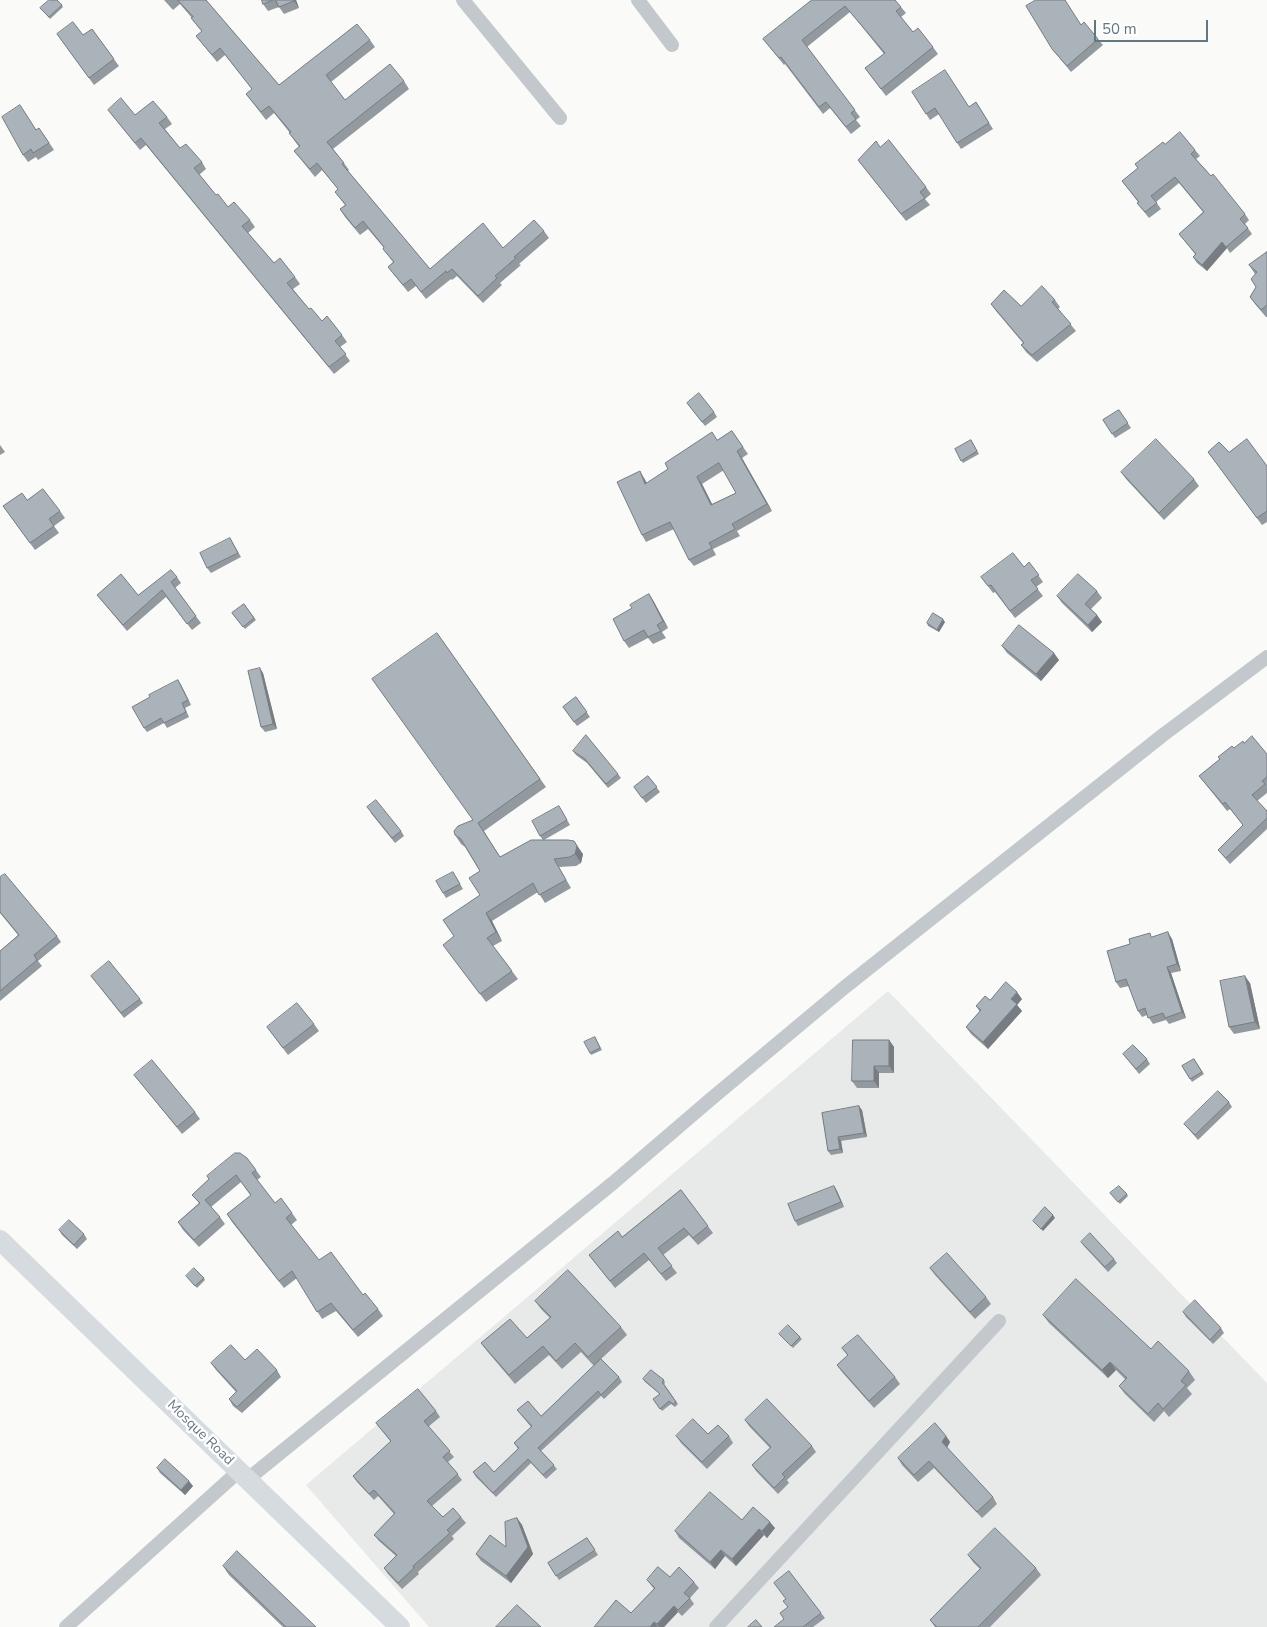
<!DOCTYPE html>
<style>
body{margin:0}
#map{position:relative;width:1267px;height:1627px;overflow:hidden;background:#fafaf8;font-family:"Nunito Sans",sans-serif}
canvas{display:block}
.scale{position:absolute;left:1094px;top:20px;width:114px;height:22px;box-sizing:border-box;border:2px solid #657683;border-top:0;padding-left:6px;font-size:15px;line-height:18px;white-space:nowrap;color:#657683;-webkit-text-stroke:4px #fff;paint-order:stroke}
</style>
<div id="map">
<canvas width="1267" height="1627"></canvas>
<div class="scale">50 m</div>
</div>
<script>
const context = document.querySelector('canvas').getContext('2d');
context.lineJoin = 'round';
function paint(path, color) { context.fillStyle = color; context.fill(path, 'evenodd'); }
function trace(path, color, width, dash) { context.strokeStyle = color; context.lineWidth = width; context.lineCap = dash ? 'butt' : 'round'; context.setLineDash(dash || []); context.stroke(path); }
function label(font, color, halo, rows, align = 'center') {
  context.font = font + ' "Nunito Sans",sans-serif'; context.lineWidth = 5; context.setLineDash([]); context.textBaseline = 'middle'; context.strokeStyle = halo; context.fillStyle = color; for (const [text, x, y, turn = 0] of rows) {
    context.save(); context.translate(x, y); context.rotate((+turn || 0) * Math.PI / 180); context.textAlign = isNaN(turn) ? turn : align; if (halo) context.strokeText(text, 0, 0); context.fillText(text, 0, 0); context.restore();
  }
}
paint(new Path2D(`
 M888 991 1267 1383V1627H429L306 1485Z`), '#e8e9e9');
trace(new Path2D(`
 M463 0 560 118
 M638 0 672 45
 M248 1479 613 1183 711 1099 845 987 1163 735 1267 657
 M66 1627 239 1471
 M716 1627 999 1321`), '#c3c8cc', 14);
trace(new Path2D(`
 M0 1240 400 1627`), '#d6dbdf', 20);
paint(new Path2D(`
 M164 0H206L279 85 370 40 375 47 331 82 345 100 404 81 409 89 333 149 344 163 349 170 348 171 430 269 503 248 544 231 549 238 519 264 521 265 500 283 502 285 483 303 457 276 452 280 451 279 426 299 416 286 408 292 388 267 393 262 383 249 384 248 368 229 360 235 345 217 340 209 345 205 335 192 338 189 322 170 315 177 294 151 299 147 289 133H290L274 113 266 120 246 94 252 89 225 55 217 62 196 36 202 32 191 18H192L180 4 173 10Z
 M262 0H297H296L299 8 284 14 279 7 268 11 263 4Z
 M812 0 901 7 906 13 901 17 913 32 933 47 938 54 886 96 865 68 884 54 850 12 807 47 860 117 856 120 861 126 851 134 830 108 823 114 785 64 784 65 763 39Z
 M62 5 63 7 50 19 40 8Z
 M92 29 119 66 94 85 57 34 83 35Z
 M1098 39 1103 45 1071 72 1052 49Z
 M912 92 969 107 976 102 993 129 961 149 939 114 930 120Z
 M20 105 36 130 44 135 54 150 38 160 36 157 28 162 23 155Z
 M108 110 135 115 167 117 172 124 165 129 180 148 202 162 206 169 199 175 216 195 228 207 250 220 255 227 248 233 274 263 295 277 300 284 293 289 309 309 322 321 342 335 347 342 340 347 350 361 334 374 146 145 140 150Z
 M1165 144 1195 150 1200 156 1196 159 1245 214 1249 220 1245 224 1252 234 1230 253 1227 248 1207 271 1197 263 1193 257 1195 254 1179 234 1203 212 1179 183 1156 202 1161 209 1149 218 1137 203 1138 202 1122 181 1138 168 1135 164Z
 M880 147 926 187 931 194 925 199 930 205 906 221 858 160Z
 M1267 252V317H1266L1255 304 1250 297 1256 287 1255 274 1249 265Z
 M1055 300 1060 307 1058 309 1076 331 1037 362 1026 352 1021 345 1023 343 996 311 991 304 1021 306Z
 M687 403 714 412 717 417 705 426Z
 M1119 410 1131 428 1115 438 1103 420Z
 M732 431 748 454 742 458 772 511 737 531 740 536 713 549 716 555 694 566 689 560 674 529 646 542 642 535 644 478 647 483ZM724 470 736 493 712 504 702 484Z
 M971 440 979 454 963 463 955 449Z
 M0 445 5 452 0 455Z
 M1208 452H1229L1267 466V522L1262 525Z
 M1121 472 1194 479 1199 486 1164 520 1126 479Z
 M27 500 60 511 65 518 54 526 59 533 35 550 3 506Z
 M230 538 241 557 211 573 207 568Z
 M1029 562 1043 582 1036 587 1043 596 1015 618 995 592 993 593 981 577 1024 567Z
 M177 577 181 583 175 588 201 623 192 630 166 597 127 631 97 595H138Z
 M1097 591 1102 598 1091 609 1102 622 1092 632 1062 603 1057 596Z
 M649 594 654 602 668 628 662 632 666 638 653 644 648 638 629 648 624 641 632 608Z
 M244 604 256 620 245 629 232 613Z
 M945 622 939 632 928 626 927 623Z
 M437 633 546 787 484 831 500 857 543 840 540 836 562 811 570 825 544 840 583 854 581 863 576 866 559 867 571 888 545 903 538 892 492 921 502 941 493 946 518 979 486 1002 449 953 454 936 480 895V871L465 847 461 844 455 835 473 820Z
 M1002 646 1059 660 1041 681 1007 653Z
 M263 673 277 729 265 732 261 727Z
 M178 680 181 685 191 705 185 708 189 717 167 728 164 723 147 732 144 728Z
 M576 697 590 717 577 726 563 707Z
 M1244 743 1267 754V793L1257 801 1267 811V829L1230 864 1223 856 1218 850 1243 825 1230 809 1227 811 1199 776 1234 748Z
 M573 751 618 774 621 778 608 788 587 763 576 755Z
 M648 776 660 792 646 803 634 787Z
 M370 812 401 831 404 836 395 843Z
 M0 877 57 936 61 942 38 961 42 966 0 1001V951L18 935 0 913Z
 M456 877 463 889 446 898 443 893Z
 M1152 937 1172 939 1181 971 1171 973 1186 1018 1169 1024 1166 1020 1153 1024 1147 1015 1142 1017 1138 1011 1129 986 1120 988 1116 982 1130 944Z
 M91 976 140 999 143 1003 124 1018Z
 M1250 983 1260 1029 1234 1034 1229 1027Z
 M1022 999 1017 1005 1022 1011 988 1049 971 1034 966 1027 980 1012 976 1006 990 1000Z
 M314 1024 319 1031 288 1055 267 1027Z
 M595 1037 602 1050 591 1055 590 1053Z
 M889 1040 894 1047V1073H879V1088H857L852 1081Z
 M1123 1054 1147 1059 1150 1064 1139 1074Z
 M1194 1059 1204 1074 1192 1082 1182 1066Z
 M134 1075 195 1112 200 1119 182 1134Z
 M1229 1102 1232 1107 1198 1140 1184 1124Z
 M862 1110 867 1137 841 1141 843 1153 831 1155 828 1151 822 1113Z
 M256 1170 261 1177 257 1180 275 1203 292 1213 297 1220 291 1225 319 1260 363 1295 378 1309 383 1316 358 1337 336 1311 322 1319 297 1278 284 1288 232 1222 227 1214 251 1196 241 1182 211 1207 220 1217 225 1224 199 1247 183 1230 178 1222 199 1203 192 1195 209 1179Z
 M834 1186 837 1191 844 1207 798 1226 795 1221Z
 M681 1190 713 1233 698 1245 689 1235 663 1255 677 1273 666 1281 649 1260 615 1288 589 1255 622 1237Z
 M1110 1193 1127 1194 1128 1196 1120 1204Z
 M59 1230 84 1234 87 1239 77 1249 62 1235Z
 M1081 1242 1114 1259 1117 1263 1108 1272 1084 1246Z
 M930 1268 986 1297 991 1304 975 1319 935 1275Z
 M186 1276 204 1278 205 1280 197 1288Z
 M535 1301 621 1327 627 1335 601 1359 619 1377 622 1382 604 1399 601 1396 541 1451 557 1469 546 1479 531 1463 496 1497 476 1477 473 1472H494L518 1449 514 1443 531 1427 517 1410 541 1416 594 1366 581 1352 562 1369 549 1355 515 1384 487 1351 481 1343 527 1338 550 1318 541 1309Z
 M1183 1312 1221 1328 1224 1333 1213 1344 1186 1317Z
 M1043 1315 1151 1349 1189 1371 1195 1380 1187 1388 1192 1394 1169 1417 1164 1411 1154 1422 1125 1394 1119 1386 1125 1379 1116 1370 1108 1378 1049 1323Z
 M779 1334 800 1337 802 1339 793 1348Z
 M842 1348 895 1377 900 1384 874 1408 842 1372 837 1365 848 1356Z
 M245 1360 277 1370 281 1377 242 1413 233 1406 229 1399 236 1392 216 1370 211 1363Z
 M643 1379 664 1380 665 1383 664 1384 678 1404 675 1407 671 1404 662 1411 653 1399 660 1394 645 1382Z
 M436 1411 440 1417 428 1427 454 1457 448 1462 462 1480 432 1506 443 1517H461L466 1523 452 1536 454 1539 418 1572 419 1574 402 1589 388 1574 384 1568 396 1556 379 1541 374 1535 394 1514 378 1496 374 1500 357 1482 353 1476 391 1442 376 1423Z
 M745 1420 812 1446 816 1452 787 1480 789 1483 778 1494 756 1471 752 1465 770 1448 749 1426Z
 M676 1436H729L733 1443 707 1469 681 1443Z
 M946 1436 950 1442 947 1448 993 1497 997 1504 982 1518 934 1468 918 1482 902 1465 898 1458Z
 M157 1468 193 1486 185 1495 160 1473Z
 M517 1518 522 1525 533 1554 511 1583 481 1561 476 1554 506 1547Z
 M742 1520 775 1528 767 1538 764 1535 736 1566 725 1556 715 1569 679 1538 675 1531Z
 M587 1538 598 1555 559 1580 548 1563Z
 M968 1555 1036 1568 1041 1575 990 1627H935L930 1620 980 1569 973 1562Z
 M223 1566 316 1627H283L229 1575Z
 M670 1577 694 1582 699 1588 690 1598 694 1604 682 1616 678 1612 664 1627H594L631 1613 654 1589 647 1580Z
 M821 1613 825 1618 813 1627H774Z`), '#929a9f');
paint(new Path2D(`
 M294 0H296L299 8 294 1Z
 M1222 242 1227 248 1207 271 1202 265Z
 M737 451 742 458 772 511 767 504Z
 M640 471 644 478 650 491 645 484Z
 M697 477 702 484 716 512 711 505Z
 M649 594 654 602 668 628 663 621Z
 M1097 615 1102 622 1092 632 1088 625Z
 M943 619 945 622 939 632 937 630Z
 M1054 653 1059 660 1041 681 1036 674Z
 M260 668 263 673 277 729 273 724Z
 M178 680 181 685 191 705 188 700Z
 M574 841 583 854 581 863 575 854Z
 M486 913 492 921 502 941 496 932Z
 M1168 932 1172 939 1181 971 1177 964Z
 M1167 967 1171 973 1186 1018 1182 1012Z
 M1245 976 1250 983 1260 1029 1255 1022Z
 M1017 992 1022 999 1017 1005 1022 1011 988 1049 983 1042 1011 999Z
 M889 1040 894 1047V1073L889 1066Z
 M874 1066 879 1073V1088L874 1081Z
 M859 1106 862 1110 867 1137 864 1133Z
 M838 1137 841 1141 843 1153 840 1149Z
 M834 1186 837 1191 844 1207 841 1202Z
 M1053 1215 1055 1218 1043 1231 1041 1229Z
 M1110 1362 1116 1370 1108 1378 1102 1370Z
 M946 1436 950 1442 946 1449 942 1442Z
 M189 1481 193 1486 185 1495 181 1490Z
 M517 1518 522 1525 533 1554 511 1583 506 1576Z
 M770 1522 775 1528 767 1538 762 1531Z
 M759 1529 764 1535 736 1566 732 1559Z
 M721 1550 725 1556 715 1569 710 1562Z
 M674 1606 678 1612 664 1627H659L657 1624Z
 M654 1622 658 1627H650Z`), '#777d82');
const building = new Path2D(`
 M49 0H57L62 5 49 17 40 8Z
 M178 0H206L279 85 357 24 370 40 326 75 345 100 390 64 404 81 327 142 344 163 342 164 430 269 483 223 503 248 534 220 544 231 514 257 516 258 495 276 497 278 478 296 452 269 447 273 446 271 421 292 411 279 403 285 388 267 394 262 383 249 384 247 363 221 355 228 340 209 346 205 335 192 338 189 317 163 310 169 294 151 300 146 289 133 291 132 269 106 261 112 246 94 252 89 220 48 212 55 196 36 202 31 191 18 193 17Z
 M262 0H273L263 4Z
 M276 0H294V1L279 7Z
 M812 0H895L901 7 896 11 913 32 918 28 933 47 881 89 865 68 885 53 845 6 802 40 855 110 851 113 856 119 846 127 826 102 819 107 781 57 779 58 763 39Z
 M1036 0H1065L1081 25 1084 22 1098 39 1067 66 1052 49 1026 6Z
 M73 22 83 35 92 29 114 59 89 78 57 34Z
 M945 70 969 107 976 102 989 123 957 143 935 108 926 114 912 92Z
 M121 98 135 115 153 101 167 117 159 123 180 148 186 144 202 162 194 168 216 195 218 194 228 207 234 202 250 220 242 226 274 263 280 258 295 277 287 283 309 309 311 308 322 321 327 316 342 335 335 341 346 354 329 367 141 138 135 143 108 110Z
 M20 105 36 130 39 128 49 143 33 153 31 149 23 155 2 117Z
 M1180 132 1195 150 1191 154 1211 176 1213 174 1245 214 1240 219 1248 228 1226 247 1222 242 1202 265 1193 257 1196 254 1179 234 1204 212 1175 177 1151 196 1157 203 1145 212 1137 203 1139 202 1122 181 1138 168 1135 164 1163 142 1165 144Z
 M889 140 926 187 920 192 925 198 901 214 858 160 876 141 880 147Z
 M1267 252V305L1261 310 1250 297 1256 287 1251 279 1257 272 1249 265Z
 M1042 286 1055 300 1052 302 1071 324 1032 355 1021 345 1024 343 991 304 1004 290 1021 306Z
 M699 393 714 412 702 422 687 403Z
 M1119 410 1128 423 1112 434 1103 420Z
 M732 431 743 447 737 451 767 504 732 524 735 529 709 543 712 548 689 560 670 522 642 535 617 482 640 471 645 484 668 469 665 463 712 432 717 440ZM719 463 736 493 711 505 697 477Z
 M1156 439 1194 479 1159 513 1121 472Z
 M1247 439 1267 466V511L1257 518 1208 452 1219 442 1229 452Z
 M971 440 977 451 961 461 955 449Z
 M43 489 60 511 49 519 54 526 30 543 3 506 22 493 27 500Z
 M230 538 238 553 207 568 200 553Z
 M1013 553 1024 567 1029 562 1039 575 1031 580 1038 589 1010 611 991 585 988 586 981 577Z
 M171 570 177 577 171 582 196 616 187 624 162 590 123 625 97 595 121 574 138 595Z
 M1078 574 1097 591 1085 604 1097 615 1088 625 1057 596Z
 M649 594 663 621 657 625 661 631 648 637 644 630 624 641 613 619 632 608 630 605Z
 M244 604 254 618 243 627 232 613Z
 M933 613 943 619 937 630 927 623Z
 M1019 625 1054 653 1036 674 1002 646Z
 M437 633 540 779 478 823 500 857 531 840H568L574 841 577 846 575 854 570 857 554 859 566 880 539 895 533 883 486 913 496 932 487 938 512 971 480 994 443 945 454 936 443 920 480 895 469 878 480 871 461 839 455 835 454 831 458 826 473 820 372 679Z
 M260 668 273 724 261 727 248 671Z
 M178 680 188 700 182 703 186 712 164 723 161 718 144 728 132 707 150 697 149 695Z
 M576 697 587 712 574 722 563 707Z
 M586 735 618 774 606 784 585 759 573 751Z
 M1252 736 1267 754V777L1262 781 1265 784 1252 795 1267 811V818L1226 858 1218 850 1243 825 1225 802 1223 804 1199 776 1220 759 1218 757 1232 746 1234 748 1243 741 1244 743Z
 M648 776 657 787 642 798 634 787Z
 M376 800 401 831 392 838 367 807Z
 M559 806 567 820 540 836 532 821Z
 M453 872 460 884 443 893 436 881Z
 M5 874 57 936 34 955 37 960 0 991V951L19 935 0 912V877Z
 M1168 932 1177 964 1167 967 1182 1012 1165 1018 1163 1013 1148 1018 1145 1008 1138 1011 1126 979 1116 982 1107 951 1130 944 1129 939 1150 933 1151 937Z
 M109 961 140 999 121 1013 91 976Z
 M1245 976 1255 1022 1229 1027 1220 981Z
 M1006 982 1017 992 1011 999 1017 1004 983 1042 966 1027 981 1010 976 1006 985 996 990 1000Z
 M297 1003 314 1024 283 1048 267 1027Z
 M595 1037 600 1048 590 1053 584 1042Z
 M853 1040H889V1066H874V1081H852Z
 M1133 1045 1147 1059 1136 1069 1123 1054Z
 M1194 1059 1202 1072 1190 1079 1182 1066Z
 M152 1060 195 1112 177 1127 134 1075Z
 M1218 1091 1229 1102 1195 1135 1184 1124Z
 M859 1106 864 1133 838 1137 840 1149 828 1151 822 1113Z
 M235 1153H240L247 1158 256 1170 252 1173 275 1203 281 1198 292 1213 286 1218 319 1260 331 1252 363 1295 365 1293 378 1309 353 1330 331 1303 317 1312 292 1271 279 1281 227 1214 251 1195 236 1175 205 1200 220 1217 194 1240 178 1222 200 1203 192 1195 209 1179 207 1176Z
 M834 1186 841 1202 795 1221 788 1204Z
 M1119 1186 1127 1194 1118 1202 1110 1193Z
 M681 1190 708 1226 693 1238 684 1228 658 1248 672 1266 661 1274 644 1253 610 1281 589 1255 618 1231 622 1237Z
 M1045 1207 1053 1215 1041 1229 1033 1221Z
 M69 1220 84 1234 74 1245 59 1230Z
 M1090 1233 1114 1259 1105 1267 1081 1242Z
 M947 1253 986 1297 970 1312 930 1268Z
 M194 1268 204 1278 195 1286 186 1276Z
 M568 1270 621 1327 588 1357 575 1343 556 1361 543 1346 509 1375 481 1343 510 1319 527 1338 551 1317 535 1301Z
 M1076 1279 1151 1349 1158 1341 1189 1371 1181 1381 1186 1385 1163 1409 1158 1403 1148 1414 1119 1386 1127 1378 1110 1362 1102 1370 1043 1315Z
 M1195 1300 1221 1328 1210 1340 1183 1312Z
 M788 1325 800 1337 791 1346 779 1334Z
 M858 1335 895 1377 869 1401 837 1365 848 1355 842 1348Z
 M231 1345 245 1360 257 1349 277 1370 237 1407 229 1399 237 1391 211 1363Z
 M601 1359 619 1377 601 1395 598 1391 538 1448 554 1465 543 1475 528 1459 493 1493 473 1472 485 1462 494 1472 519 1448 514 1443 532 1426 517 1410 528 1401 541 1416Z
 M651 1370 664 1380 662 1382 676 1402 673 1404 669 1401 660 1409 653 1399 660 1394 643 1379Z
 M418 1389 436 1411 424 1421 450 1451 443 1457 458 1474 427 1501 443 1517 453 1508 461 1517 447 1530 450 1533 413 1566 414 1568 398 1583 384 1568 397 1555 374 1535 395 1513 374 1490 369 1494 353 1476 391 1441 376 1423Z
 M767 1399 812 1446 782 1474 785 1477 774 1488 752 1465 771 1447 745 1420Z
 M693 1419 708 1434 718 1425 729 1436 702 1462 676 1436Z
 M935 1423 946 1436 942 1442 993 1497 977 1512 929 1461 914 1475 898 1458Z
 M165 1459 189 1481 181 1490 157 1468Z
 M710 1492 742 1520 753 1507 770 1522 762 1531 759 1529 732 1559 721 1550 710 1562 675 1531Z
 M517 1518 528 1547 506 1576 476 1554 490 1535 506 1547 505 1522Z
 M995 1528 1036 1568 978 1627H937L930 1620 981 1568 968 1555Z
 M587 1538 595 1550 556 1576 548 1563Z
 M237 1551 316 1627H286L223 1566Z
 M658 1567 670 1577 679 1567 694 1582 684 1593 690 1598 678 1610 674 1606 657 1624 654 1622 650 1627H594L616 1600 631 1613 655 1588 647 1580Z
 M789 1571 821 1613 803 1627H774L784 1619 780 1613 788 1607 783 1601 786 1599 774 1583Z
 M517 1605 541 1627H496Z
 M756 1620 762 1627H748Z`);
paint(building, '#aab3b9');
trace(building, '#777d82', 1);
label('14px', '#657683', '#fff', [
 ["Mosque Road",200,1433,44]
]);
</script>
